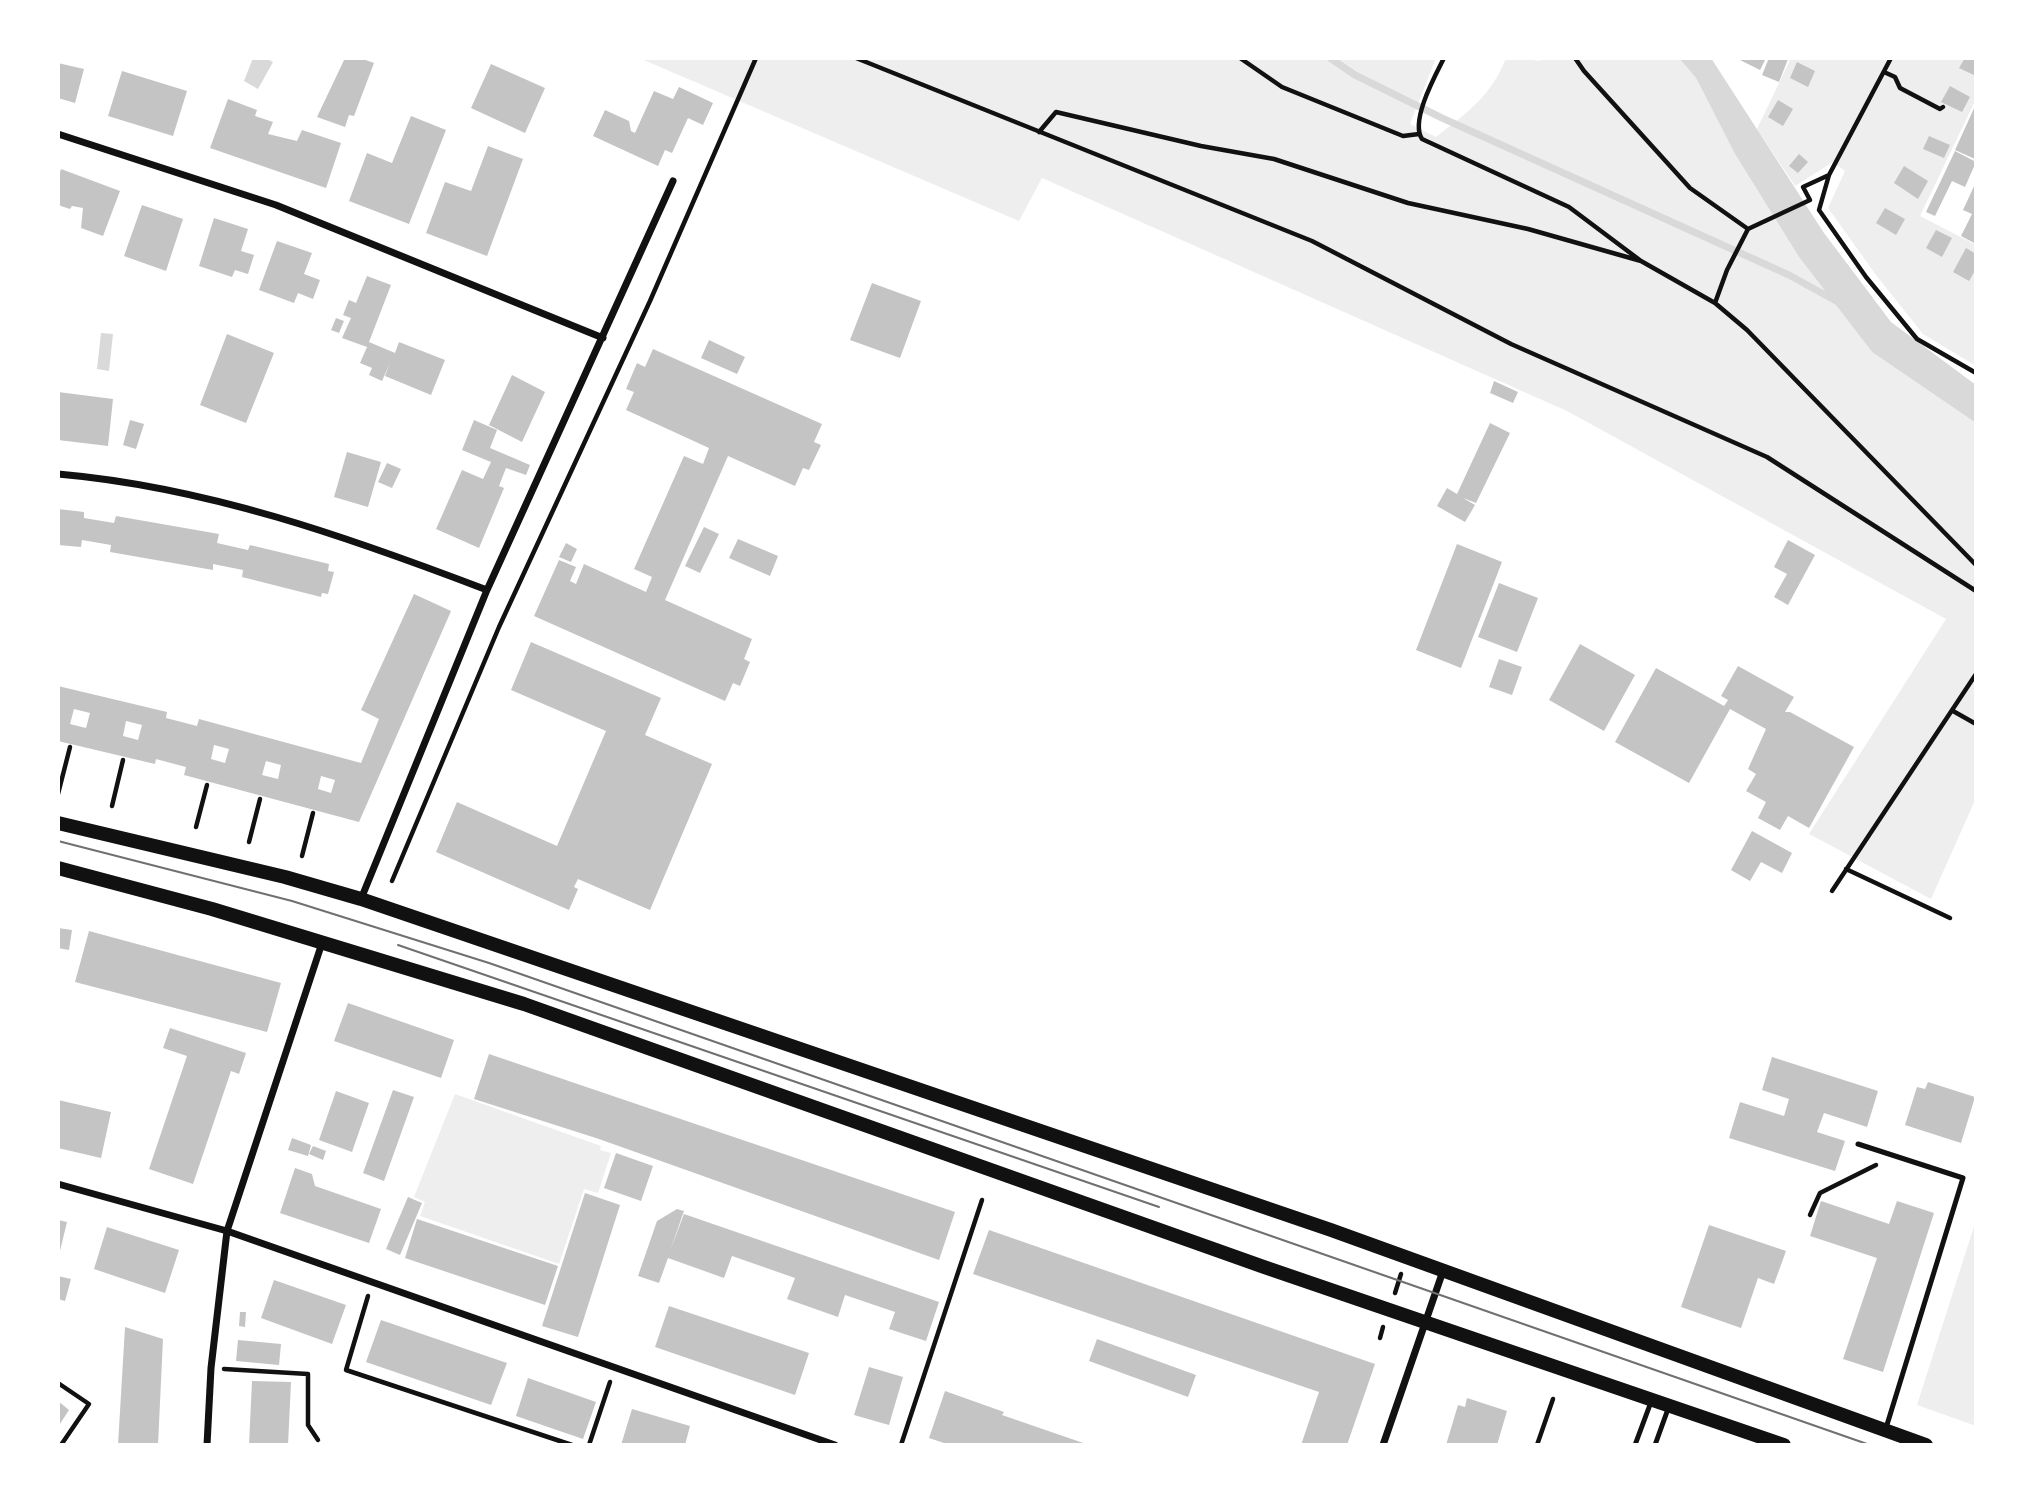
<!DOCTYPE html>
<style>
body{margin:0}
#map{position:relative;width:2034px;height:1503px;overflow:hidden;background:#fff;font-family:"Work Sans",sans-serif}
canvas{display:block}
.frame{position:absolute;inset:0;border:60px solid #fff;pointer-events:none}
</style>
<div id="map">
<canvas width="2034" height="1503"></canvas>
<div class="frame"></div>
</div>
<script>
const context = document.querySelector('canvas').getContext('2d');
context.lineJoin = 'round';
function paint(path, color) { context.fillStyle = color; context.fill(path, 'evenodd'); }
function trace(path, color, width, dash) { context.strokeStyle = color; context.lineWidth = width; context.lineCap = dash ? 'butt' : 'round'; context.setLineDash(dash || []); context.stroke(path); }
paint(new Path2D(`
 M639 58H1436L1410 124 1436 137C1467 113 1492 95 1506 58H1537L1535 61 1562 58H1679L1696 78 1735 154 1799 257 1872 352 1976 423V798L1931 899 1809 834 1946 619 1567 411 1042 178 1019 221Z
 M1791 58H1976V99L1920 216 1976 245V366L1923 334 1876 275 1828 208 1845 171 1833 162 1795 186 1757 129Z
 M455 1094 601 1146 600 1150 611 1153 598 1193 584 1189 559 1264 420 1216 425 1202 414 1197Z
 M1976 1220V1426L1917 1405Z`), '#eee');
paint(new Path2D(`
 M253 58H265L273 62 258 89 244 81Z
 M1679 58H1711L1824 233 1891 322 1976 385V423L1872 352 1799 257 1735 154 1696 78Z
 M101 333 113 334 109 371 97 369Z`), '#d9d9d9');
trace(new Path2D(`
 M1330 58 1355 75 1442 118 1789 275 1836 301`), '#d9d9d9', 7);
paint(new Path2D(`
 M345 58H360L374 63 354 116 349 115 345 127 317 117Z
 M1736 58H1766L1760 70Z
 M1769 58 1788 59 1779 82 1762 75Z
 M1965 58H1976V76L1959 68Z
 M1797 62 1815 71 1808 87 1790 78Z
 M58 63 84 69 75 103 58 98Z
 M491 64 545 88 525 133 471 108Z
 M122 71 187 91 173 136 108 116Z
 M1950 86 1970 97 1962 112 1941 102Z
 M679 87 713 103 703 125 688 118 672 153 665 150 658 166 593 136 605 110 629 121 631 131 635 133 654 91 673 99Z
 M228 99 257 110 255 116 273 122 268 134 297 141 302 130 341 143 326 188 210 148Z
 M1778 100 1793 109 1783 126 1768 117Z
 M1976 104V157L1975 159 1955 150Z
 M411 116 446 130 409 224 349 201 367 153 392 163Z
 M1929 136 1950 145 1944 158 1923 149Z
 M488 146 523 159 487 256 426 233 445 182 471 191Z
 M1955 151 1976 162 1965 187 1952 181 1935 216 1926 212Z
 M1799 154 1808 162 1798 173 1789 166Z
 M1904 166 1928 181 1918 199 1894 183Z
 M61 169 120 191 103 236 81 228 83 208 72 206 70 209 58 205V180Z
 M1976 182V244L1961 236 1972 214 1963 210Z
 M142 205 183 219 166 271 124 256Z
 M1885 208 1905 219 1896 235 1876 223Z
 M214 218 248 229 241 251 254 255 248 274 235 270 232 277 199 266Z
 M1936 230 1952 238 1942 257 1926 248Z
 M277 241 312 253 304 274 320 280 313 299 298 293 294 303 259 290Z
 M1966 248 1976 254V269L1969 281 1953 272Z
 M367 276 391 285 369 342 395 353 399 342 445 360 431 395 385 376 390 363 382 381 369 375 372 368 360 363 367 347 342 338 351 318 343 315 349 300 356 303Z
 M872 283 921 301 900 358 850 340Z
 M336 318 344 321 339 333 331 330Z
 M227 334 274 353 246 423 200 405Z
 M709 340 745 357 737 374 701 358Z
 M653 349 822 424 814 442 821 445 809 470 803 468 795 486 728 456 665 600 752 639 744 659 750 662 740 686 733 683 725 701 534 616 559 560 576 567 570 581 576 584 584 564 646 592 652 577 634 569 684 456 703 464 709 448 626 410 634 392 626 389 637 363 645 367Z
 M512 375 545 392 522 442 489 425Z
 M1494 381 1518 392 1513 403 1490 393Z
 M58 392 113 399 108 446 58 440Z
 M130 420 144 424 136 449 123 445Z
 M474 420 497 430 490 448 530 465 526 475 506 468 499 486 504 488 479 548 436 529 462 470 483 479 491 462 462 450Z
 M1490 423 1510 433 1476 503 1463 498 1475 505 1465 522 1437 506 1447 488 1457 494Z
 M347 452 381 462 368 507 334 497Z
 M387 463 401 469 392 488 378 482Z
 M58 509 84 512V518L114 523 116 516 219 534 217 543 248 550 250 545 329 564 328 571 334 572 328 594 322 593 321 597 242 577 243 570 213 564V570L110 552 111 545 82 540 81 547 58 545Z
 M704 527 719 534 700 573 685 566Z
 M738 539 778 556 770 576 729 558Z
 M1788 540 1815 555 1788 605 1774 597 1787 574 1774 567Z
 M566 543 577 549 571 562 559 557Z
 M1457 544 1502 562 1461 668 1416 650Z
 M1499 583 1538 598 1517 652 1478 637Z
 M414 594 451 611 359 822 184 775 186 767 156 759 155 764 58 741V686L167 712 166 718 197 726 199 719 361 763 379 719 361 710ZM74 709 90 713 86 728 70 724ZM126 721 142 725 138 740 123 736ZM214 745 229 749 225 763 211 759ZM266 761 281 765 278 779 262 775ZM321 776 335 780 331 793 318 789Z
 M531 642 661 698 645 735 712 764 650 910 578 879 574 887 578 889 569 910 436 852 457 802 557 846 606 731 511 690Z
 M1580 644 1635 675 1604 731 1549 700Z
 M1499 659 1522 667 1512 695 1489 687Z
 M1738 666 1794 697 1785 712H1790L1854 747 1809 828 1788 816 1780 830 1758 818 1766 802 1746 791 1756 774 1748 769 1766 729 1730 709 1689 783 1615 742 1656 668 1724 706 1728 700 1721 696Z
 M1752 831 1792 853 1782 873 1761 862 1750 881 1731 870Z
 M58 928 72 930 69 950 58 948Z
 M89 931 281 983 267 1032 75 982Z
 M348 1003 454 1040 441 1078 334 1041Z
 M170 1028 246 1053 239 1074 231 1071 193 1184 149 1169 187 1056 163 1048Z
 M489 1054 955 1212 939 1260 599 1139 474 1099Z
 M1772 1057 1878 1091 1867 1127 1824 1113 1817 1132 1845 1141 1835 1171 1729 1138 1740 1102 1784 1116 1789 1099 1762 1090Z
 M1928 1082 1975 1097 1961 1143 1905 1125 1917 1087 1925 1089Z
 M393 1090 414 1097 384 1181 363 1173Z
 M336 1091 369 1103 352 1152 319 1140Z
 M58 1100 111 1112 101 1158 58 1148Z
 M292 1138 311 1145 308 1156 288 1150Z
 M313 1146 326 1151 323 1160 309 1154Z
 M616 1153 653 1166 641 1201 604 1188Z
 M295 1168 312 1174 315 1186 381 1209 369 1243 280 1213Z
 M585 1193 620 1205 578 1337 542 1326Z
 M408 1197 422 1203 400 1255 386 1249Z
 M1821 1201 1889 1224 1897 1201 1934 1213 1883 1372 1843 1359 1877 1258 1810 1236Z
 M677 1209 684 1211 670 1251 684 1214 939 1302 926 1341 889 1329 895 1312 845 1295 838 1317 787 1299 795 1278 732 1256 724 1278 668 1258 659 1283 638 1276 657 1221Z
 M417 1219 558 1266 545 1305 405 1258Z
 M58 1220 67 1222 59 1255 58 1254Z
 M1709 1225 1786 1251 1774 1284 1758 1278 1741 1328 1681 1307Z
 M107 1227 179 1250 165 1293 94 1269Z
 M989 1230 1375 1364 1347 1445H1301L1319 1392 973 1274Z
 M58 1276 71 1279 65 1301 58 1299Z
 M274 1280 346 1305 332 1344 261 1318Z
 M669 1306 809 1353 795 1395 655 1347Z
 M240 1312H246L245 1327 239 1326Z
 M381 1320 507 1363 491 1405 366 1362Z
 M125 1327 163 1339 158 1445H118Z
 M1097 1339 1196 1375 1188 1397 1089 1361Z
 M238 1340 281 1344 279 1365 236 1361Z
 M869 1367 903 1377 889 1425 854 1415Z
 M528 1378 596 1402 583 1439 516 1416Z
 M252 1381 291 1382 288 1445H249Z
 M945 1391 1004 1412 1002 1415 1089 1445H950L929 1438Z
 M1467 1398 1507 1411 1497 1445H1446L1458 1405 1465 1407Z
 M58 1401 69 1410 58 1427Z
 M632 1409 690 1426 685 1445H621Z`), '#c4c4c4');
trace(new Path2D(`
 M856 58 1312 241 1511 344 1767 457 1976 591
 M1240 58 1282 87 1403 136 1419 134
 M1444 58C1435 76 1410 121 1422 139L1569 207 1641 261 1715 303
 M1575 58 1584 71 1690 188 1748 229
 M1891 58 1829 175 1819 210 1866 277 1917 339 1976 373
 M1884 72 1895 77 1900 88 1940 109 1943 107
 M1039 132 1056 112 1201 146 1274 159 1408 203 1528 229 1641 261
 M1829 175 1803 187 1810 200 1748 229 1727 270 1715 303 1747 330 1976 565
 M1953 711 1976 724
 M58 794 70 747
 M112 806 123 760
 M196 827 207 785
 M249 842 260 799
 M302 856 313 813
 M1846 869 1950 918
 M392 881 499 627 650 301 756 58
 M1832 891 1976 674
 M1810 1215 1820 1193 1876 1165
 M1395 1293 1401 1274
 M368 1296 346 1370 572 1445
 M1380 1338 1383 1327
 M224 1369 308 1374V1425L318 1440
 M58 1383 89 1404 61 1445
 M589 1445 610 1382
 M901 1445 982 1200
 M1537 1445 1553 1399`), '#111', 4.5);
trace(new Path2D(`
 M1858 1144 1963 1178 1886 1428
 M1635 1445 1651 1402
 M1655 1445 1668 1409`), '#111', 5);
trace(new Path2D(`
 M58 134 276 205 603 338
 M58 474C207 487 348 537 487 590
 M361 899 487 590 673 181
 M58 1184 227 1231 835 1445
 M207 1445 211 1368 227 1231 322 943
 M1383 1445 1443 1271`), '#111', 7);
trace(new Path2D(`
 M58 823 285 877 361 899 1331 1230 1926 1445
 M58 868 212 909 524 1004 1264 1267 1784 1445`), '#111', 14);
trace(new Path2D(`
 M58 841 292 901 489 963 1870 1445
 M398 945 1159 1207`), '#707070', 2);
</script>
